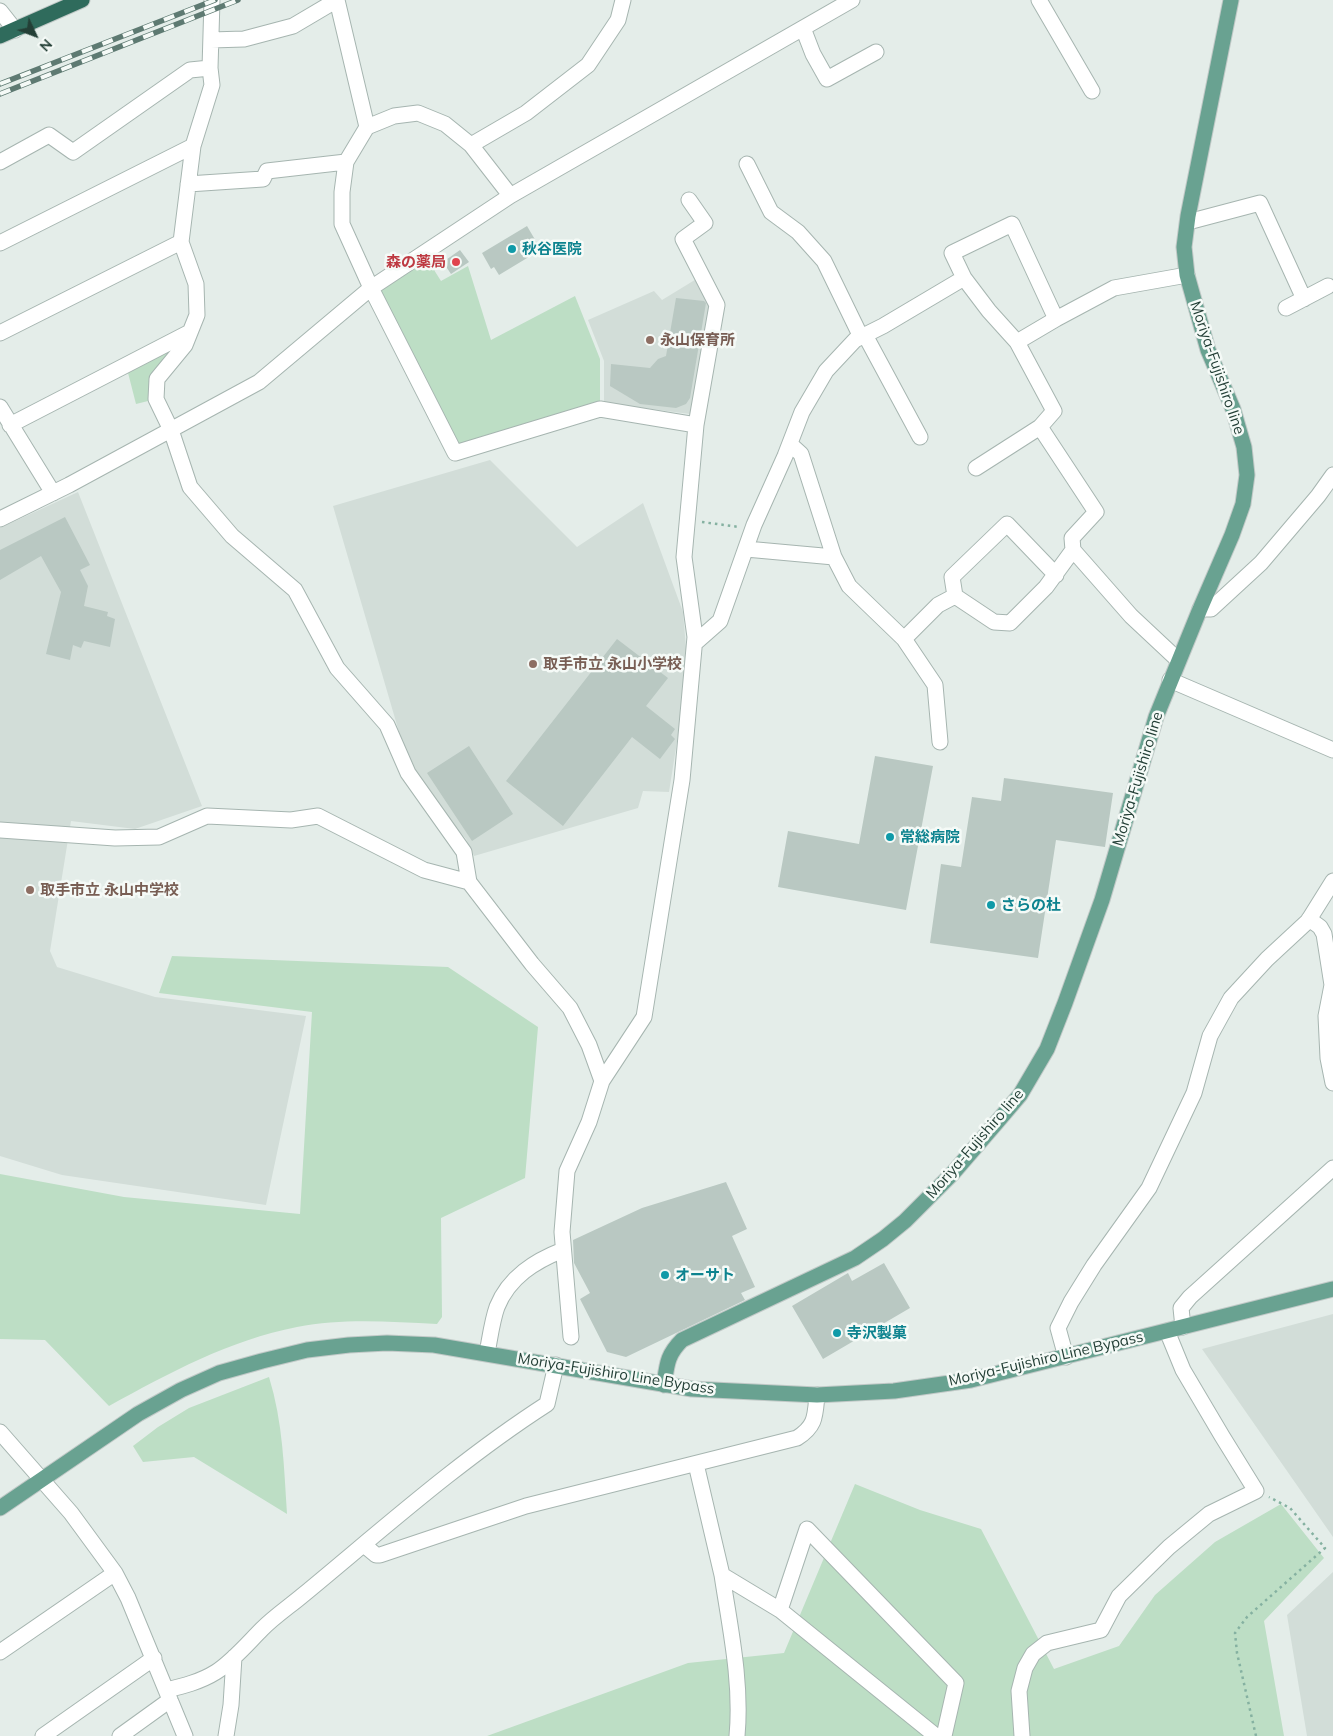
<!DOCTYPE html>
<meta charset="utf-8">
<style>
body{margin:0}
#map{position:relative;width:1333px;height:1736px;overflow:hidden;background:#e4ede9;font-family:Mulish,sans-serif}
canvas{display:block}
.north{position:absolute;left:10px;top:10px;width:50px;height:50px;-webkit-text-stroke:4px #f5faf7;paint-order:stroke;rotate:133deg;font-size:14px;font-weight:700;line-height:20px;text-align:center;color:#233f36}
.north::after{content:'';display:block;margin:auto;width:18px;height:22px;background:#233f36;clip-path:polygon(50% 0,100% 100%,50% 72%,0 100%)}
</style>
<div id="map">
<canvas width="1333" height="1736"></canvas>
<div class="north">N</div>
</div>
<script>
const context = document.querySelector('canvas').getContext('2d');
context.lineJoin = 'round';
function paint(path, color) { context.fillStyle = color; context.fill(path, 'evenodd'); }
function trace(path, color, width, dash) { context.strokeStyle = color; context.lineWidth = width; context.lineCap = dash ? 'butt' : 'round'; context.setLineDash(dash || []); context.stroke(path); }
function label(font, color, halo, rows, align = 'center') {
  context.font = font + ' Mulish,"Noto Sans JP",sans-serif'; context.lineWidth = 5; context.setLineDash([]); context.textBaseline = 'middle'; context.strokeStyle = halo; context.fillStyle = color; for (const [text, x, y, turn = 0] of rows) {
    context.save(); context.translate(x, y); context.rotate((+turn || 0) * Math.PI / 180); context.textAlign = isNaN(turn) ? turn : align; if (halo) context.strokeText(text, 0, 0); context.fillText(text, 0, 0); context.restore();
  }
}
paint(new Path2D(`
 M698 278 711 305 690 414 604 403V361L588 320 654 291 662 300Z
 M490 460 577 547 643 503 683 612 688 672 669 792 643 791 638 808 474 856 466 839 433 800 406 756 333 506Z
 M78 492 202 806 135 829 71 821 50 951 57 967 155 997 306 1016 266 1205 62 1175 0 1156V528Z
 M1333 1314V1537L1202 1349Z
 M1333 1572V1736H1307L1287 1615Z`), '#d2ddd8');
paint(new Path2D(`
 M424 254 441 281 468 266 491 340 575 296 600 359V409L455 453 371 288Z
 M190 332 157 379 156 399 136 404 126 365Z
 M172 956 448 967 538 1027 525 1178 441 1218 442 1317 437 1324C391 1322 343 1318 297 1327 230 1340 169 1373 109 1406L45 1340 0 1339V1174L124 1197 300 1214 312 1012 159 993Z
 M269 1377C283 1422 284 1468 287 1514L194 1457 143 1462 133 1446 158 1427 189 1408Z
 M855 1484 920 1510 981 1529 1054 1669 1119 1646 1155 1595 1215 1542 1281 1504 1324 1558 1264 1621 1284 1736H487L688 1663 784 1653Z`), '#bddec5');
paint(new Path2D(`
 M527 226 537 243 533 245 537 252 499 275 494 267 491 269 482 253Z
 M460 250 469 262 451 274 443 262Z
 M676 298 704 301 706 303 690 398 686 404 676 408 640 404 610 386 611 364 650 368 658 359 666 356Z
 M65 517 90 565 80 570 88 586 84 606 108 612 107 616 115 619 110 647 84 641 81 648 73 645 70 660 46 654 61 592 41 556 0 580V550Z
 M617 639 668 678 646 706 675 729 671 735 675 739 660 759 632 737 563 826 506 781Z
 M469 746 513 814 472 841 427 773Z
 M875 756 933 766 906 910 778 887 788 831 859 844Z
 M1004 778 1113 793 1105 847 1056 840 1038 958 930 943 941 864 961 867 972 797 1001 801Z
 M726 1182 747 1229 732 1236 755 1287 741 1293 745 1300 626 1357 607 1352 580 1299 590 1293 574 1263 573 1240 642 1208Z
 M884 1263 910 1308 823 1359 792 1306 848 1273 852 1281Z`), '#b9c8c2');
const minor = new Path2D(`
 M212 0 210 68 212 85 193 146 181 242 196 284 197 315 185 345 157 379 156 399 171 430 190 487 232 536 295 590 337 668 387 725 408 773 464 852 469 882 532 964 570 1008 589 1045 602 1081 589 1122 567 1171 562 1232 571 1337
 M1039 0 1092 91
 M0 11 15 30
 M803 28 813 54 827 79 876 52
 M211 40 244 39 293 26 337 0 367 127
 M471 145 526 113 588 65 618 20 623 0
 M0 162 49 135 73 152 190 70 210 68
 M747 164 771 212 798 232 824 261 861 337
 M188 184 263 179 267 171 346 162
 M506 190 471 145 445 124 418 113 394 116 367 127 346 162 342 192V224L371 288 455 453 600 409 696 425 684 557 695 637 682 780 644 1017 602 1081
 M689 200 705 223 683 239 717 305 696 425
 M1188 222 1260 203 1304 299
 M0 243 193 146
 M964 278 989 311 1017 342
 M1286 308 1328 286
 M1056 319 1017 342 1054 411 1040 427 1096 512 1072 538 1073 550 1131 616 1178 660
 M0 333 181 242
 M865 335 920 437
 M0 407 53 493
 M10 425 190 332
 M976 468 1040 427
 M0 519 69 485 259 382 371 288 510 196 852 0
 M746 549 834 557 801 454 790 444
 M834 557 849 586 904 639 935 685 940 742
 M955 596 952 577 1007 524 1056 575
 M1200 609H1211L1261 563 1318 496 1333 475
 M904 639 938 605 955 596 994 622 1010 623 1046 587 1073 550
 M695 643 720 621 754 525 785 456 802 412 826 371 855 340 883 326 964 278 952 253 1012 224 1056 319 1114 288 1187 275
 M1170 680 1333 750
 M0 830 115 838 159 837 207 816 291 820 318 816 424 870 469 882
 M1309 919 1320 927 1324 934 1327 953 1332 985 1326 1016 1328 1058 1333 1083
 M1183 1327 1181 1308 1190 1297 1333 1168
 M487 1353C490 1338 492 1321 497 1307 509 1277 535 1261 563 1250
 M1066 1357 1058 1328 1071 1302 1094 1265 1149 1188 1194 1093 1210 1036 1231 998 1267 959 1308 921 1333 881
 M0 1432 71 1513 115 1573 128 1598 185 1736
 M696 1464 722 1575 780 1610 936 1736
 M364 1545 376 1555H380L526 1506 797 1438C816 1426 815 1416 817 1395
 M722 1575C730 1628 742 1682 737 1736
 M780 1610 807 1529 956 1683 944 1736
 M0 1652 115 1573
 M166 1690C183 1686 200 1682 216 1672 233 1661 248 1643 262 1629 275 1616 290 1606 303 1595 383 1529 460 1460 547 1404L556 1365
 M43 1736 154 1658
 M120 1736 170 1700
 M226 1736 231 1705 234 1657
 M1022 1736 1019 1691 1025 1668 1033 1654 1047 1643 1101 1630 1119 1596 1169 1547 1209 1514 1256 1491 1222 1436 1183 1370 1167 1331`);
const major = new Path2D(`
 M664 1385C667 1364 667 1355 682 1340L855 1258 883 1239 905 1221 953 1173 997 1122 1020 1095 1047 1049 1065 1003 1102 900 1156 717 1200 609 1232 535 1243 504 1247 475 1244 447 1233 409 1208 350 1187 275 1184 247 1188 216 1231 0
 M0 1508 138 1414 181 1390 219 1373 262 1361 307 1350 349 1345 387 1343 434 1345 692 1389 817 1395 894 1391 971 1380 1333 1289`);
const highway = new Path2D(`
 M0 36 82 0`);
trace(minor, '#a6b5b0', 17);
trace(major, '#c1c9c7', 17);
trace(highway, '#c1c9c7', 17);
trace(new Path2D(`
 M702 522 739 527
 M1256 1736 1237 1653 1235 1633 1247 1617 1325 1548 1290 1508 1269 1497`), '#85b1a1', 2.5, [2.5, 4]);
trace(minor, '#fff', 15);
trace(major, '#69a291', 15);
trace(highway, '#2f6b5c', 15);
const rail = new Path2D(`
 M0 84 215 0
 M0 94 238 0`);
trace(rail, '#5e7a72', 5.5);
trace(rail, '#f5faf7', 4, [11]);
for (const [x, y, r, color] of [
 [512,249,5,"#0f9aa8"],
 [456,262,5,"#e0444e"],
 [650,340,5,"#8d6e63"],
 [533,664,5,"#8d6e63"],
 [890,837,5,"#0f9aa8"],
 [30,890,5,"#8d6e63"],
 [991,905,5,"#0f9aa8"],
 [665,1275,5,"#0f9aa8"],
 [837,1333,5,"#0f9aa8"]
]) { const dot = new Path2D(); dot.arc(x, y, r, 0, 2 * Math.PI); context.fillStyle = color; context.fill(dot); trace(dot, '#f5faf7', 2); }
label('bold 15px', '#0d838f', '#f5faf7', [
 ["秋谷医院",522,249],
 ["常総病院",900,837],
 ["さらの杜",1001,905],
 ["オーサト",675,1275],
 ["寺沢製菓",847,1333]
], 'left');
label('bold 15px', '#be3a42', '#f5faf7', [
 ["森の薬局",446,262]
], 'right');
label('bold 15px', '#785e54', '#f5faf7', [
 ["永山保育所",660,340],
 ["取手市立 永山小学校",543,664],
 ["取手市立 永山中学校",40,890]
], 'left');
label('15px', '#233f36', '#f5faf7', [
 ["Moriya-Fujishiro line",1217,368,71],
 ["Moriya-Fujishiro line",1138,779,-73],
 ["Moriya-Fujishiro line",975,1144,-49],
 ["Moriya-Fujishiro Line Bypass",1046,1359,-13],
 ["Moriya-Fujishiro Line Bypass",616,1374,9]
]);
</script>
